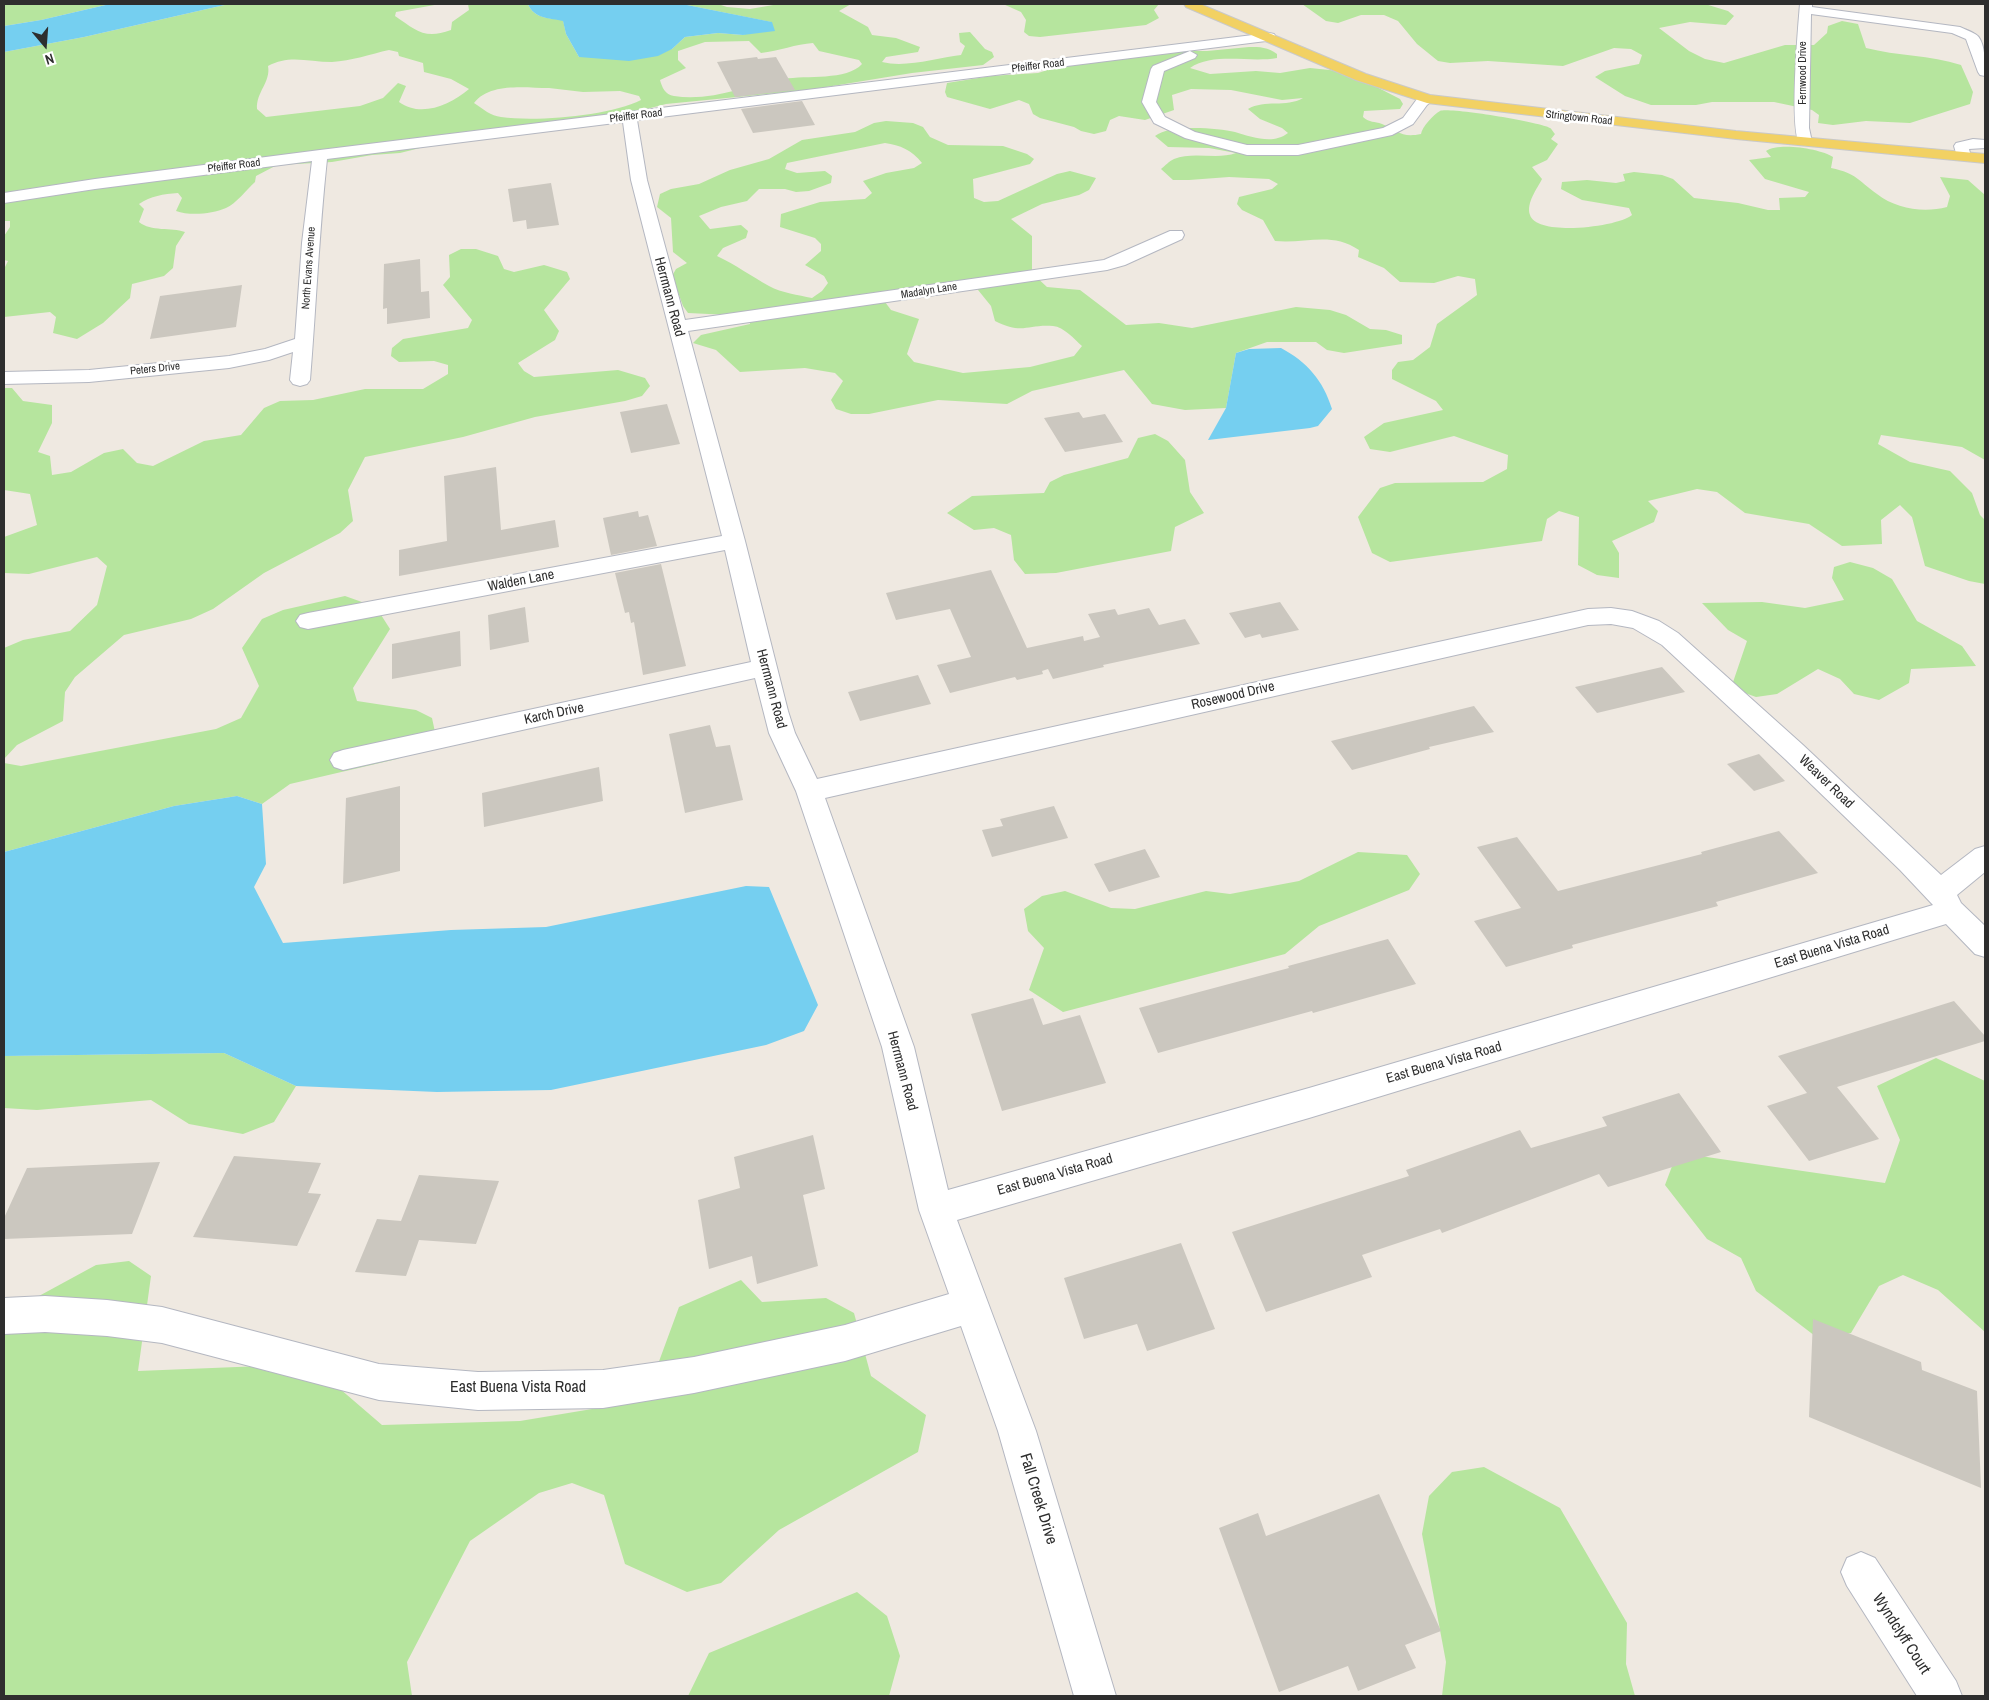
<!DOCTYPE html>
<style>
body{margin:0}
#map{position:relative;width:1989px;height:1700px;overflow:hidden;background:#efe9e1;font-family:"Archivo Narrow",sans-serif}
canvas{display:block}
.frame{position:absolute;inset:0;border:5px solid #2e2e2e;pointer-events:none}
.north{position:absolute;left:20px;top:20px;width:50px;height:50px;-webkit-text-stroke:4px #fff;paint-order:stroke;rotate:162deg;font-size:14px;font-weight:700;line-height:20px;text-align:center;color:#2e2e2e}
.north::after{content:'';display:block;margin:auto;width:18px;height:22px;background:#2e2e2e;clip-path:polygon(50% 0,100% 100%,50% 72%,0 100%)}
</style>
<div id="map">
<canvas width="1989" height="1700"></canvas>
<div class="frame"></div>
<div class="north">N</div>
</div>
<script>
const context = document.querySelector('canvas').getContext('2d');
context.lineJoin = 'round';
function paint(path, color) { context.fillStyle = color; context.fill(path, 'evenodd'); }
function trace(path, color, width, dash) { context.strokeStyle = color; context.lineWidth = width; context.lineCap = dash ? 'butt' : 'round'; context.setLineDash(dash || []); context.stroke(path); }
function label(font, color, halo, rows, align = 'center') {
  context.font = font + ' "Archivo Narrow",sans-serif'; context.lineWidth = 5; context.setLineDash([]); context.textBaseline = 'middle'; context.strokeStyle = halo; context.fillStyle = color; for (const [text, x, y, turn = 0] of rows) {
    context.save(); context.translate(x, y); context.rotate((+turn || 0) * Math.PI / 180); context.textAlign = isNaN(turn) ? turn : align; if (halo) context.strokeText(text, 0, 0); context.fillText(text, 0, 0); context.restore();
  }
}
paint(new Path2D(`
 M4 4H110L41 20 4 26Z
 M229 4H440L396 12 395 16C416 30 424 40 451 30L452 22 469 10 468 4H528C534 19 550 18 563 20L566 34 579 57 672 49 685 37 718 33 743 35 771 22 682 4H718L727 7 750 9 779 4H851L839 11 868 27 872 35 896 38 920 47 918 52 886 57 882 62C906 68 937 58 961 55L965 46 960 42 959 33 970 32 985 49 992 52 994 57 983 65 912 73 808 90 666 104 631 113 476 134 400 153 372 155 332 162 277 165 256 176 255 182C247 189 236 204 226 208 212 214 190 216 176 211L182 198 178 193C163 194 151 196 139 204L144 209 139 222C151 232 171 227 185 232L176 246 173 268 164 276 132 284 130 298 103 323 77 339 53 333 56 317 50 312 4 317V269L8 261 4 260V236L10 227V221H4V200L10 198 13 195 4 194V52L84 37ZM749 41 761 53C779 51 796 44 813 43L819 51 859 60 862 64C847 81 806 75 784 79 748 85 711 102 674 96 665 95 662 87 660 80L686 68 678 60V51L705 42ZM389 50 398 52 399 56 423 63 424 72 451 79 469 89C450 105 421 118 399 102L406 86 398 83 383 98 360 106 266 117 257 109C256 92 271 82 268 66 289 54 309 62 332 62 351 61 371 54 389 50ZM549 88 583 92 620 91 639 96 641 100C610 116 536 122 501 117 491 116 483 109 474 103 490 82 526 88 549 88Z
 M1003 4H1159L1154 10 1159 18 1146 25 1040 37 1029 36 1024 32 1026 20 1021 12Z
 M1302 4H1705L1728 11 1734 16 1726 25 1690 22 1659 28 1689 51 1705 59 1724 63 1785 45H1814L1827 33 1828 26 1842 21 1858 24 1866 48C1897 56 1930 55 1961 65L1973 92 1970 104 1910 123 1866 121 1833 125 1818 123 1819 115 1812 110 1774 102H1712L1696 105H1651L1625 96 1595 77 1605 71 1639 64 1642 55 1631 49 1614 48 1563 66 1488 61 1450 63 1438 61 1417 44 1398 21 1384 15H1361L1338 23 1326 21Z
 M1249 47C1260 47 1268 47 1277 54V58C1250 63 1213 52 1190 68L1210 74 1256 71 1280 73 1310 68 1339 71 1367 82 1400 99 1403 104 1400 109 1364 111 1363 117C1370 123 1374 121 1382 124 1398 131 1401 138 1421 134 1422 127 1433 115 1440 111 1448 107 1540 122 1550 128 1551 128 1554 133 1555 134L1551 139 1558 144 1547 160 1532 167 1542 179C1537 189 1526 203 1530 215 1537 237 1618 227 1632 215L1629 208 1582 200 1561 189 1562 182 1587 180 1616 183 1625 181 1623 174 1634 172 1662 175 1673 179 1694 198 1738 203 1768 210H1780L1779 198 1805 197 1809 192 1765 179 1749 160 1771 157 1766 151C1779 142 1821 149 1833 157L1831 168C1858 174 1856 179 1877 194 1896 209 1924 213 1947 207L1950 196 1940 177 1968 180 1985 195V460L1962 447 1881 435 1878 444 1910 462 1950 471 1972 493 1980 515 1985 520V584L1969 581 1925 566 1912 517 1900 505 1881 520 1882 544 1842 546 1809 524 1745 513 1717 492 1697 489 1648 501 1658 511 1654 522 1612 541 1619 553V578L1597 575 1578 565 1579 517 1559 511 1547 519 1542 541 1390 562 1372 553 1358 517 1380 488 1395 483 1483 482 1507 469 1508 455 1454 436 1390 452 1370 449 1364 437 1384 423 1443 410 1436 401 1392 379V370L1398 362 1413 360 1430 347 1437 324 1477 295 1475 279 1458 276 1434 283 1400 282 1384 268 1358 257 1359 250C1331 231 1306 244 1275 241L1263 220 1242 210 1237 204 1239 197 1272 189 1278 184 1269 179 1229 177 1189 180H1173L1161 169C1165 166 1169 161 1174 159 1193 151 1217 160 1236 153L1209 148 1168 147 1155 136C1170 124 1217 128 1235 132 1252 137 1273 145 1288 133L1282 128 1260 119 1248 109C1265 99 1286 108 1303 98L1282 100 1231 90 1191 89 1172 95 1174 110 1145 120 1119 116 1110 120 1106 131 1094 134 1081 131 1074 127 1040 118 1033 114 1029 104 1019 100 990 109 947 97 945 92 947 83 991 76 1038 73 1057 67 1173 51H1207Z
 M886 121 913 123 923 127 930 137 948 145 1003 146 1027 154 1034 159 1030 164 973 179 974 198 984 202 998 201 1057 174 1070 171 1096 178 1089 190 1079 195 1042 204 1011 219 1032 236V273L1047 287 1080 290 1126 325 1159 323 1192 328 1296 307 1330 310 1346 315 1370 329 1386 330 1402 335V344L1344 353 1327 350 1316 342H1267L1236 353 1226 408 1185 410 1152 404 1124 370 1032 391 1007 404 938 400 869 414H851L836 409 831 400 843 381 835 373 805 368 740 372 716 350 693 343 701 335 750 324V316L688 313 683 306 672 276 676 269 687 263 673 252 671 218 657 207 660 194 671 189 699 184 730 170 769 159 802 140 855 132 874 123ZM885 143C900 145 912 150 922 163L914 168 886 173 863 181 872 193 865 199 820 202 781 214 780 227 815 238 821 244V251L805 265 824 276 828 283 822 291 812 298C798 295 782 293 769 286 751 276 736 265 717 256L723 248 746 238 748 231 741 225 710 229 699 216 721 207 747 201 759 189H785L796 192 809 191 831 183 832 176 825 171 797 173 785 169 787 163ZM974 285 991 306 995 321C1023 335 1027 324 1053 326 1064 327 1074 339 1082 346L1074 356 1030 367 963 373 914 362 907 354 919 319 891 310 885 302 890 295Z
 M461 249H476L498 256 504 269 514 272 544 265 567 272 570 279 544 310 559 331 555 340 518 363 524 371 534 377 618 370 645 378 650 386 642 396 625 401 535 417 463 437 365 457 348 490 353 521 340 533 264 573 213 609 191 619 124 635 75 677 65 692 63 721 17 745 4 759V648L23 640 70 631 97 605 107 566 97 557 29 574 4 573V537L37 525 30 494 4 490V388H12L23 401 52 405V423L38 452 50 456 52 475 71 472 104 453 123 449 137 463 153 466 204 441 241 435 264 408 280 401 313 400 365 389H423L448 374V365L434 361 399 362 391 356 392 348 403 339 468 328 472 320 443 285 450 277 449 255Z
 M1155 434 1168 441 1185 460 1190 492 1204 513 1175 527 1171 551 1056 573 1025 574 1014 560 1011 535 994 528 974 530 947 513 972 496 1044 493 1050 482 1064 475 1128 458 1138 438Z
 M1850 562 1873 568 1892 579 1917 621 1962 646 1976 666 1911 669 1909 683 1879 700 1854 694 1840 679 1818 669 1777 694 1756 697 1731 688 1747 641 1728 630 1702 603 1762 602 1805 608 1844 600 1832 578 1834 567Z
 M345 596 376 607 390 629 353 688 357 701 416 710 432 718 435 732 420 749 397 759 290 784 262 804 237 796 174 806 4 852V763L21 766 216 729 241 718 259 686 242 648 262 619 283 610Z
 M1358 852 1407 855 1420 874 1409 890 1319 926 1285 954 1063 1012 1029 990 1044 948 1028 931 1024 909 1042 896 1065 891 1111 908 1135 909 1206 891 1230 894 1299 881Z
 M224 1053 296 1086 274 1122 243 1134 189 1124 151 1100 37 1110 4 1108V1056Z
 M1936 1058 1985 1081V1332L1938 1290 1903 1275 1879 1286 1851 1333 1819 1339 1756 1291 1741 1258 1707 1239 1665 1185 1674 1161 1700 1156 1885 1183 1900 1140 1877 1086Z
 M129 1261 151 1276 138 1371 311 1364 382 1425 520 1421 628 1403 654 1375 679 1307 741 1280 762 1302 826 1298 854 1313 871 1376 926 1415 918 1452 779 1530 721 1583 687 1592 625 1564 604 1495 572 1483 539 1493 470 1541 407 1662 412 1696H4V1315L96 1265Z
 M1484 1467 1560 1508 1627 1623 1626 1664 1635 1696H1442L1446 1662 1422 1534 1429 1496 1452 1472Z
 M857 1592 887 1616 900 1656 889 1696H688L709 1653Z`), '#b6e59e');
paint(new Path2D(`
 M110 4H229L84 37 4 52V26L41 20Z
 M528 4H682L772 22 775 31 743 35 718 33 685 37 672 49 658 56 629 61 579 57 566 34 563 21C550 18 534 19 528 4Z
 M1281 348C1307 362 1323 380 1332 409L1318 426 1310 428 1208 440 1226 408 1236 353 1249 349Z
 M237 796 262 804 266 864 254 887 283 943 451 930 546 927 746 886 769 887 818 1005 804 1031 766 1045 551 1090 437 1092 296 1086 224 1053 4 1056V852L174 806Z`), '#75cff0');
paint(new Path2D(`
 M757 57 758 59 776 57 795 90 735 97 717 62Z
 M802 101 815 125 753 133 741 109Z
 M551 183 559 225 527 229 526 220 513 222 508 189Z
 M420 259 421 292 429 291 430 318 387 324V308L383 309 384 264Z
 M242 285 236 327 150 339 160 296Z
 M667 404 680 444 631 453 620 412Z
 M1079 412 1083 418 1105 414 1123 442 1065 452 1044 418Z
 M496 467 501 530 555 520 559 547 399 576V550L447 541 444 476Z
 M638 511 639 517 648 515 657 546 611 555 603 518Z
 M661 564 686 666 643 675 634 622 631 623 629 612 625 613 615 573Z
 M991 570 1027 648 1083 636 1084 641 1100 637 1088 614 1115 609 1118 615 1149 608 1159 625 1185 619 1200 644 1103 665 1104 667 1053 679 1048 669 1042 671 1043 674 1017 680 1015 677 950 693 937 665 971 657 950 609 896 620 886 593Z
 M1280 602 1299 630 1262 638 1260 634 1245 638 1229 613Z
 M525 607 529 642 490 650 488 615Z
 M460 631 461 666 392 679V644Z
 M1662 667 1685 692 1597 713 1575 687Z
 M918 675 931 704 860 721 848 692Z
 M1474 706 1494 732 1429 747 1430 749 1352 770 1331 741Z
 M710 725 716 747 730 745 743 800 685 813 669 734Z
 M1759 754 1785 781 1754 791 1727 764Z
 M599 767 603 801 484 827 482 793Z
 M400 786V871L343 884 346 798Z
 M1054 806 1068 838 992 857 982 830 1003 826 1000 819Z
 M1779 831 1818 873 1716 902 1718 906 1572 945 1573 948 1506 967 1474 921 1521 908 1477 847 1517 837 1558 891 1702 854 1701 852Z
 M1145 849 1160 877 1109 892 1094 864Z
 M1388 939 1416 984 1313 1013 1312 1011 1158 1053 1139 1008 1289 968 1288 966Z
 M1033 998 1043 1025 1080 1015 1106 1083 1002 1111 971 1014Z
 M1954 1001 1985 1036V1041L1837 1087 1879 1139 1809 1161 1767 1106 1807 1093 1778 1056Z
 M1679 1093 1721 1152 1608 1187 1599 1174 1442 1233 1440 1229 1362 1255 1372 1277 1266 1312 1232 1232 1409 1176 1406 1170 1520 1130 1531 1148 1607 1126 1602 1117Z
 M813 1135 825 1189 803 1195 818 1266 757 1284 752 1256 709 1269 698 1200 740 1188 734 1157Z
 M234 1156 321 1163 308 1193 321 1194 297 1246 193 1237Z
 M160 1162 132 1234 4 1239V1218L27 1168Z
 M419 1175 499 1181 476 1244 419 1240 406 1276 355 1272 377 1219 401 1221Z
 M1181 1243 1215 1329 1147 1351 1137 1324 1084 1339 1064 1278Z
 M1813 1319 1921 1362 1922 1370 1977 1391 1981 1488 1809 1417Z
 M1379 1494 1441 1631 1405 1645 1416 1668 1358 1691 1348 1666 1279 1692 1219 1528 1258 1513 1266 1536Z`), '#cbc7bf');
const minor = new Path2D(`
 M1800 4H1812V7L1960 27C1964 29 1970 31 1975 34 1986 40 1985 65 1985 76L1980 75 1978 72 1966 39 1952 33 1811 14 1809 128 1812 142 1810 145H1800C1789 129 1798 28 1800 4Z
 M1269 33 1274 34 1276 37 1274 40 637 120 647 180 685 320 1104 260 1170 231H1182L1184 235 1182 239 1125 265 1107 270 688 331 745 541 788 711 795 733 817 779 1588 609 1611 608 1632 611 1659 621 1678 633 1803 745 1941 875 1975 849 1985 846V872L1957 895 1961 903 1985 926V957L1975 954 1946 924 1309 1118 957 1220 1036 1431 1116 1696H1074L998 1431 961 1326 845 1361 694 1393 603 1408 478 1410 379 1400 162 1343 107 1336 45 1332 4 1334V1298L45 1296 107 1300 162 1307 379 1364 478 1372 603 1370 694 1357 845 1325 949 1294 919 1210 882 1047 796 791 769 733 755 678 343 770 334 767 330 760 334 753 343 750 751 662 725 550 308 629 300 627 296 621 300 615 308 613 722 536 631 180 623 122 327 159C319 233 316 306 310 380L307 384 300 386 293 384 290 380 293 352 269 360 229 368 89 382 4 384V372L89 370 229 356 265 349 295 339 302 243 312 161 95 189 4 203V193L95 179 320 150ZM1611 624 1633 628 1662 645 1785 759 1900 870 1933 905 1309 1088 948 1190 914 1047 825 798 1588 625Z
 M1190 51 1197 55 1195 58 1164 71 1156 102 1165 117 1195 132 1247 145H1298L1383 128 1403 118 1417 99 1427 95 1432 96 1434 99 1427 105 1413 124 1392 135 1298 155H1247L1185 138 1154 123 1142 102 1151 69 1153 66Z
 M1973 139 1985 140V148L1969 149 1971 157 1968 160H1958L1954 146 1956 143Z
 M1861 1552 1875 1558 1956 1681 1962 1696H1917L1847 1586 1841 1572 1847 1558Z`);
const major = new Path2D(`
 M1184 4H1200L1366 74 1430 95 1736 131 1985 154V163L1736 139 1427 103 1356 80 1186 7Z`);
trace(minor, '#b4b7c1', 2);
trace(major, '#c9c9c9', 2);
paint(minor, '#fff');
paint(major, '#f2d163');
label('11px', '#2e2e2e', '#fff', [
 ["Pfeiffer Road",1038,66,-7],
 ["Fernwood Drive",1803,73,-90],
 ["Pfeiffer Road",636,116,-7],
 ["Stringtown Road",1579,118,6],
 ["Pfeiffer Road",234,166,-7],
 ["North Evans Avenue",309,268,-86],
 ["Madalyn Lane",929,291,-9],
 ["Peters Drive",155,369,-6]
]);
label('14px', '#2e2e2e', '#fff', [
 ["Herrmann Road",669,297,75],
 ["Walden Lane",521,581,-11],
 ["Herrmann Road",771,689,75],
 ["Rosewood Drive",1233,696,-13],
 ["Karch Drive",554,714,-12],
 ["Weaver Road",1826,782,44],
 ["East Buena Vista Road",1832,947,-17],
 ["East Buena Vista Road",1444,1063,-16],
 ["Herrmann Road",902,1071,75],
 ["East Buena Vista Road",1055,1175,-16]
]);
label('16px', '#2e2e2e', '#fff', [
 ["East Buena Vista Road",518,1388],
 ["Fall Creek Drive",1038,1499,73],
 ["Wyndclyff Court",1901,1634,57]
]);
</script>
